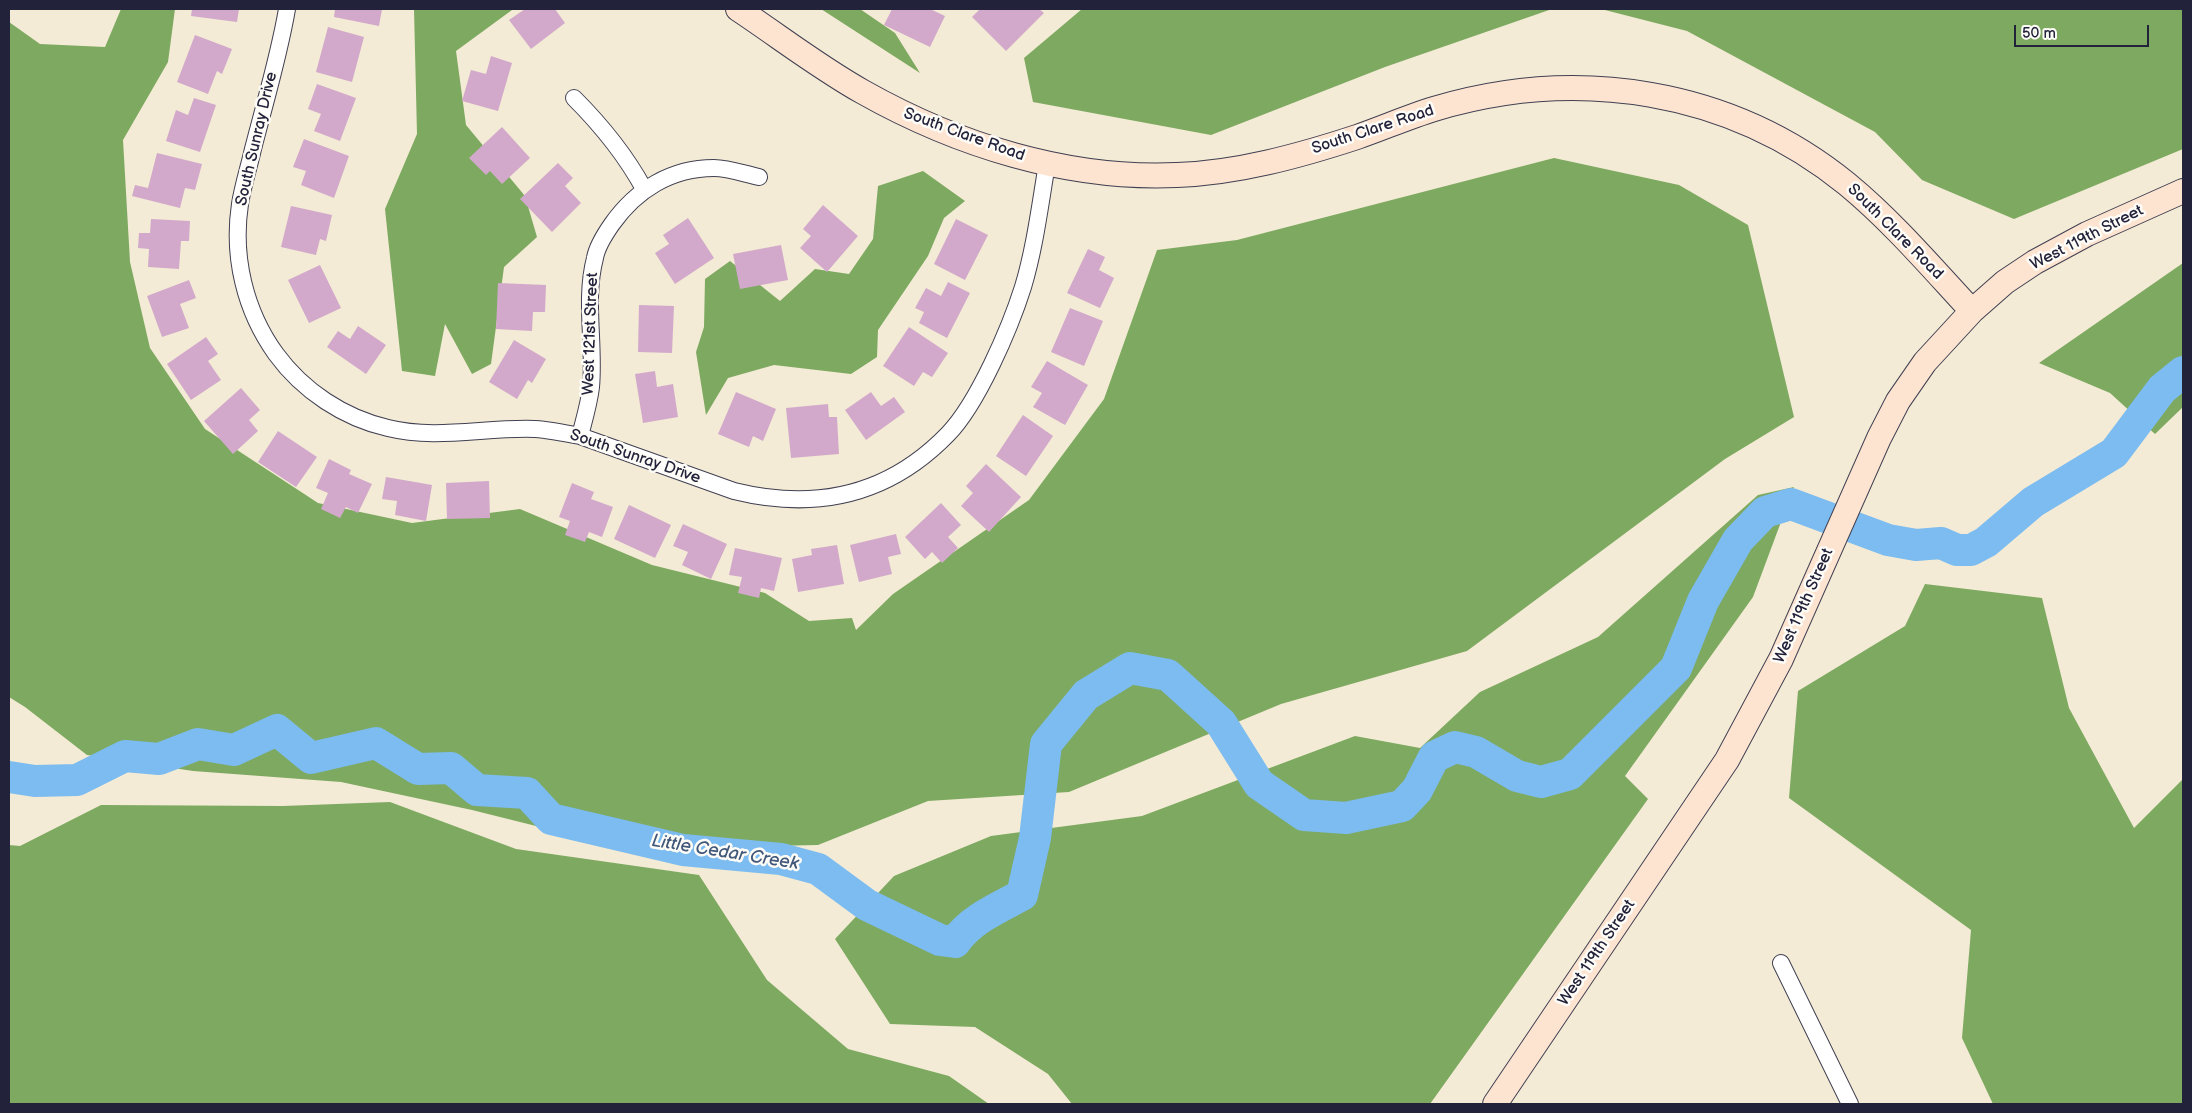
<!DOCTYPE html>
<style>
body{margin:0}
#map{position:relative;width:2192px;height:1113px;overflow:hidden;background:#f3ebd5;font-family:"Balsamiq Sans",sans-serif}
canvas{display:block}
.frame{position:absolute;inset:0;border:10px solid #22223b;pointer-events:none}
.scale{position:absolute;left:2014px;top:25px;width:135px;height:22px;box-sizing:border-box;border:2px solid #22223b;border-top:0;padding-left:6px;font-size:15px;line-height:18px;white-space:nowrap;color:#22223b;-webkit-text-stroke:4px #fdfcf7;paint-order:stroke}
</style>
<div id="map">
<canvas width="2192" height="1113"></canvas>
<div class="frame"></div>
<div class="scale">50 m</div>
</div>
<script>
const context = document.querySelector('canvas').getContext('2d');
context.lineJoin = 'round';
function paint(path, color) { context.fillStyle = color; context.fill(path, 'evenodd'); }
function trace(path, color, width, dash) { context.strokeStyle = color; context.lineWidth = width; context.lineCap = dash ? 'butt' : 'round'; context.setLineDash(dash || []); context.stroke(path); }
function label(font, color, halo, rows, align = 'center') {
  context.font = font + ' "Balsamiq Sans",sans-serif'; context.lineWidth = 5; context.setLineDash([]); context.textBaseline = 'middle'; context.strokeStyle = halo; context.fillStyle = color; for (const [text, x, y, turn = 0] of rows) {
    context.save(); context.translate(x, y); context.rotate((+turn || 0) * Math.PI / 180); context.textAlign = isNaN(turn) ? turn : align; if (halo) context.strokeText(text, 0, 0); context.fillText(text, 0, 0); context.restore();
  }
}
paint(new Path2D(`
 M121 9H175L168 62 123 140 130 262 150 348 205 429 318 503 412 523 520 509 652 565 765 593 809 621 852 618 856 630 893 594 1029 500 1104 399 1157 250 1237 240 1554 158 1679 185 1748 225 1794 417 1725 459 1467 651 1281 704 1069 792 928 801 818 845 628 849 472 810 341 782 193 771 87 755 25 707 9 697V22L40 44 105 47Z
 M414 9H512V10L456 51 466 125 525 196 537 237 504 267 491 364 472 374 445 324 435 376 402 371 385 209 417 134Z
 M821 9H860L895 33 920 73Z
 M1082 9H1552L1385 67 1211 135 1033 102 1024 58Z
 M1601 9H2183V149L2014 219 1922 180 1875 132 1687 31Z
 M923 171 965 201 944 218 928 256 878 330 877 357 851 374 774 365 728 378 706 415 696 352 704 327 705 279 730 261 780 301 815 269 849 274 873 239 878 186Z
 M2183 263V407L2155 434 2110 393 2039 363Z
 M1794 487 1753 597 1625 776 1648 799 1430 1104H1072L1048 1074 975 1027 890 1024 835 939 894 876 991 836 1142 816 1355 736 1420 748 1480 692 1598 637 1758 495Z
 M1925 584 2042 598 2069 708 2134 828 2183 779V1104H1993L1962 1038 1971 930 1789 798 1798 691 1905 626Z
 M390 802 516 849 699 875 767 980 848 1049 949 1076 989 1104H9V845L20 846 101 805 283 806Z`), '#7ea961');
trace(new Path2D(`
 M9 777 35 781 77 780 125 756 159 759 198 744 234 750 277 730 311 758 376 743 418 769 451 768 477 790 527 793 551 819 683 850 781 859 818 869 867 905 940 940 955 942C971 919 998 908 1022 895L1035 838 1046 744 1086 695 1130 668 1168 675 1221 723 1259 784 1304 815 1346 818 1402 806 1417 790 1434 757 1455 747 1476 752 1517 776 1541 782 1570 774 1676 668 1703 601 1738 540 1765 512 1791 504 1888 540 1916 545 1941 543 1957 550H1971L1986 542 2033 502 2114 453 2162 389 2183 372`), '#7cbcf0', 32);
paint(new Path2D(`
 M192 9H239L237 22 191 16Z
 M335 9H382L379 26 334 17Z
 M525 9H555L565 23 531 49 509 20Z
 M892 9H930L945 16 930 47 884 25Z
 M980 9H1039L1044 13 1006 51 972 17Z
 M328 27 364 37 352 82 316 72Z
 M195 35 232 49 222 74 217 71 208 94 177 82Z
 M491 56 512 63 498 111 462 101 471 70 486 74Z
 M317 84 356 98 340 141 314 131 321 114 308 109Z
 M194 98 216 105 200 152 166 141 176 110 188 115Z
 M502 127 530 158 502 184 490 171 486 175 469 158Z
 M304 139 349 156 334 198 301 185 306 171 293 167Z
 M157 153 202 164 195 190 185 188 180 208 132 196 135 185 148 188Z
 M558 163 573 178 565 186 581 203 552 232 520 199Z
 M823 205 858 236 827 272 800 248 811 236 803 229Z
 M291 206 332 215 326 241 320 239 316 255 281 247Z
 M688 218 714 258 675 284 655 253 669 244 663 235Z
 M151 219 190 221 189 241H181L179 269 148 267 149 249 138 248 139 233H150Z
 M956 219 988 235 965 280 934 264Z
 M781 245 788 280 740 289 733 254Z
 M1088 249 1105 257 1099 270 1114 278 1100 308 1067 293Z
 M320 265 341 308 309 323 288 280Z
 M189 280 196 298 180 304 189 328 162 337 147 296Z
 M948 282 970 293 947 338 919 323 924 312 915 308 926 288 941 296Z
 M498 283 546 285 545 312H533L532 331 496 329Z
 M639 305 674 306 672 353 638 352Z
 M1070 308 1103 321 1084 366 1051 352Z
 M358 326 386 345 366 374 327 347 338 331 350 339Z
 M909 327 948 353 932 377 923 372 914 386 883 366Z
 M206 337 218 354 208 361 221 380 191 400 167 364Z
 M514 340 546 359 532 383 528 380 517 399 489 382Z
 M1047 361 1088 385 1065 425 1033 407 1042 393 1031 387Z
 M655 371 657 387 673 384 678 417 643 423 635 374Z
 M241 388 260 410 249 420 258 431 233 454 204 421Z
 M736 392 776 409 763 441 753 436 749 447 718 434Z
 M871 392 881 406 894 397 905 412 866 440 845 410Z
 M828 404 829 417H837L839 454 791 458 786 408Z
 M1023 415 1053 436 1026 476 996 456Z
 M278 431 317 457 296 487 258 462Z
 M329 459 351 470 349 474 372 484 358 513 346 507 340 518 321 509 328 493 316 488Z
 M986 464 1021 497 989 532 961 506 973 493 966 486Z
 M386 477 432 485 426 521 395 515 397 501 382 499Z
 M489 481 490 518 447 519 446 483Z
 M572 483 594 492 591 499 613 507 602 537 589 532 585 542 565 535 570 521 559 517Z
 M941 503 961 525 948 537 958 548 942 563 932 552 925 559 905 537Z
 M629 505 671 525 655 558 614 539Z
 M683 524 727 544 711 579 682 565 688 552 673 546Z
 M896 534 901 554 888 557 892 574 859 582 850 545Z
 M837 545 844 584 798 592 792 559 812 555 811 549Z
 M735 548 782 558 774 591 761 588 759 598 738 593 742 577 729 575Z`), '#d2a9ca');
const street = new Path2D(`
 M287 9C279 56 265 102 253 149 249 167 243 185 240 204 232 257 245 311 276 354 303 391 344 418 388 428 436 440 486 427 535 429 550 430 565 433 580 436L734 491C815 511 888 496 948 434 978 403 1010 328 1023 287 1035 247 1040 205 1047 164
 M574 98C602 126 625 154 644 189
 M580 436C584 420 589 404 591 387 595 344 584 300 595 258 597 246 605 234 612 224 636 190 671 168 714 168 728 168 745 174 759 177
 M1781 963 1850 1104`);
const secondary = new Path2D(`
 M738 9C780 37 820 68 863 92 957 145 1068 180 1177 175 1237 173 1299 156 1357 137 1383 128 1408 117 1434 109 1577 66 1730 89 1847 184 1893 222 1932 268 1972 311
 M1495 1104 1727 760 1781 659 1879 438 1898 401 1925 362 1972 311 2005 282 2035 262 2087 234 2183 191`);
trace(street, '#414052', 18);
trace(secondary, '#414052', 26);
trace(street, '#fff', 16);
trace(secondary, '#fde4d1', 24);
label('16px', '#22223b', '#fdfcf7', [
 ["South Clare Road",1373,130,-18],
 ["South Clare Road",964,135,20],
 ["South Sunray Drive",257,139,-77],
 ["South Clare Road",1895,232,45],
 ["West 119th Street",2087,238,-27],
 ["West 121st Street",591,334,-88],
 ["South Sunray Drive",635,457,19],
 ["West 119th Street",1804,606,-66],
 ["West 119th Street",1597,953,-56]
]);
label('italic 18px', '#42587a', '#fdfcf7', [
 ["Little Cedar Creek",725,853,9]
]);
</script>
